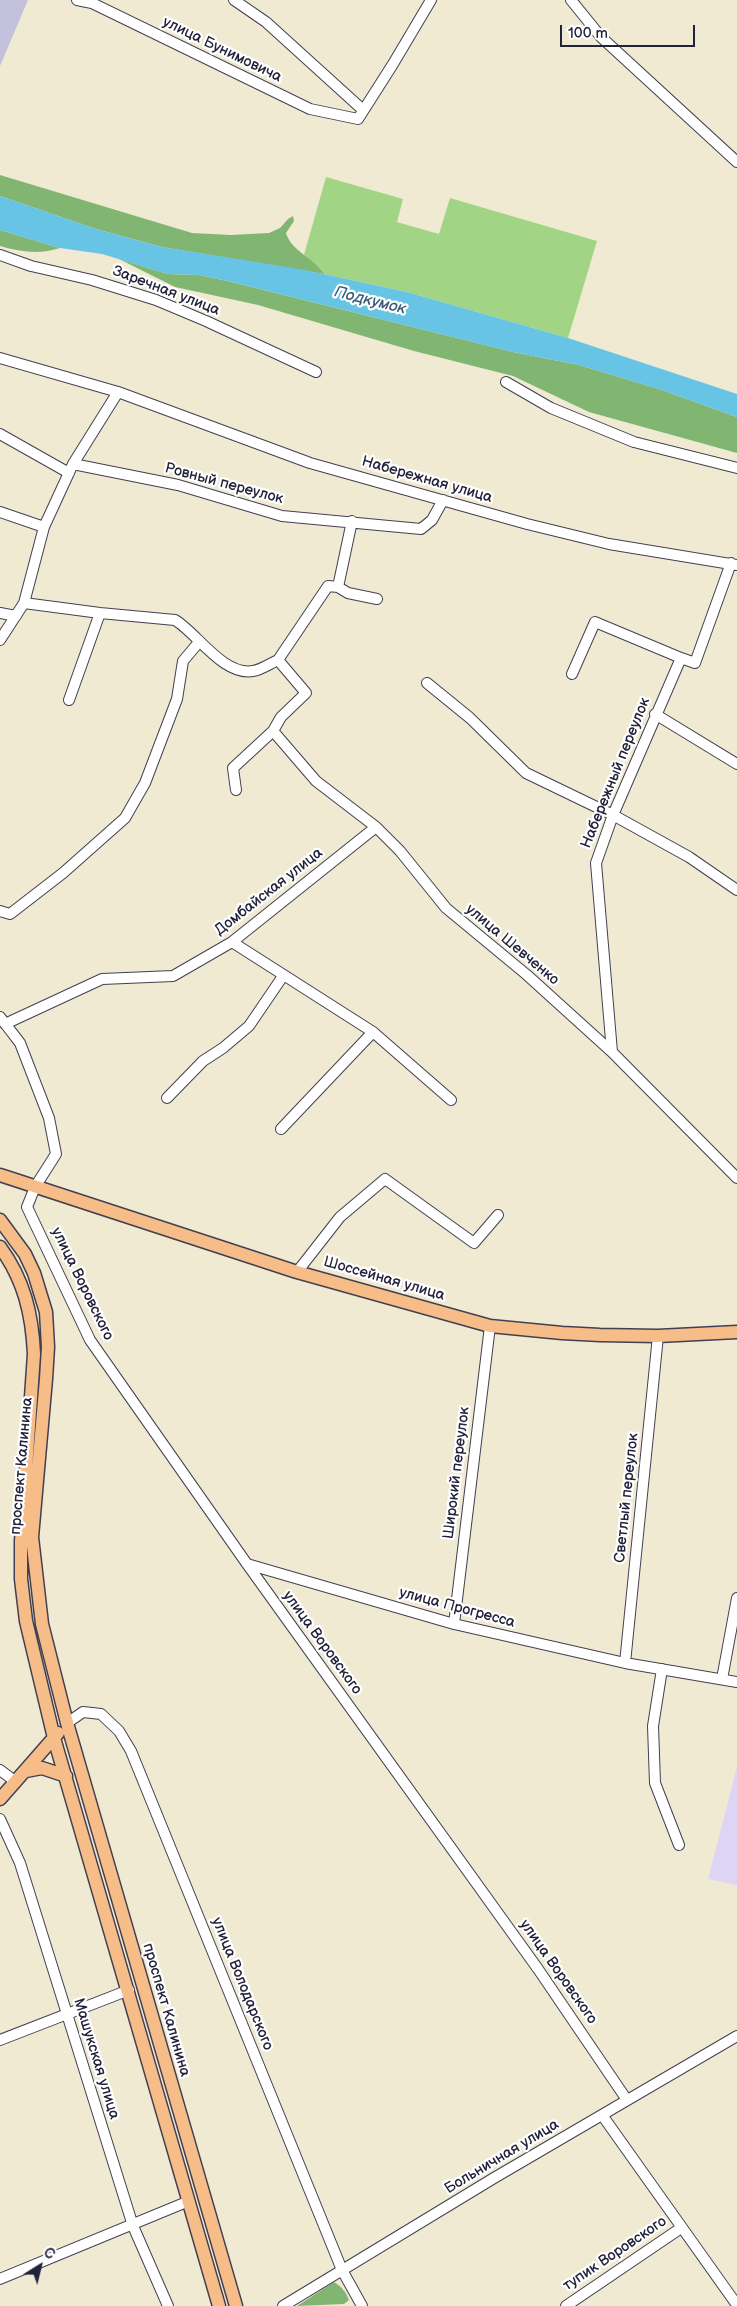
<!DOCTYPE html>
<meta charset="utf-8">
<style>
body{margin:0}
#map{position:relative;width:737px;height:2306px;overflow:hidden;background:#f0ead3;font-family:"Balsamiq Sans",sans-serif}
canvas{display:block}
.north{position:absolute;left:15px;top:2241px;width:50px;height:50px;-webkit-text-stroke:4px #fff;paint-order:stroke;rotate:36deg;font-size:14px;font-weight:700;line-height:20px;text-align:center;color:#22223b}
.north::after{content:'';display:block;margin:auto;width:18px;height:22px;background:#22223b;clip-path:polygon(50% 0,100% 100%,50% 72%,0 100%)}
.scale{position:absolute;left:560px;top:25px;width:135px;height:22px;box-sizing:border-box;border:2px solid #22223b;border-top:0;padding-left:6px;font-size:15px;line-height:18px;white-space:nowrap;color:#22223b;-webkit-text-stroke:4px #fff;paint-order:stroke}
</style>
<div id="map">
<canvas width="737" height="2306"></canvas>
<div class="north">С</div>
<div class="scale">100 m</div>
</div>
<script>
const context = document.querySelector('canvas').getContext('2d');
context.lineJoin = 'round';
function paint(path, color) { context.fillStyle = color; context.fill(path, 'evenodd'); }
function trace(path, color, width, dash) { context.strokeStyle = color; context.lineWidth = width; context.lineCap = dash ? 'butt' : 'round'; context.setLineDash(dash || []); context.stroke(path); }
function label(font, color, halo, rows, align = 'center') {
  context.font = font + ' "Balsamiq Sans",sans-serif'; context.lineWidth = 4.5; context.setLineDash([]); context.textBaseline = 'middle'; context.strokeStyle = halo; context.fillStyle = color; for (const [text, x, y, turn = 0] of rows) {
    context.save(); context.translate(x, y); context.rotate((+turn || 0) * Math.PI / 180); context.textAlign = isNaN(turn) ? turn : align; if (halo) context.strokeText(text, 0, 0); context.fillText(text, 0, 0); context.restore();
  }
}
paint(new Path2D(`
 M737 1767V1885L708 1879Z`), '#ded5f5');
paint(new Path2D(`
 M0 0H28L0 66Z`), '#c3c1db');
paint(new Path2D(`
 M326 177 403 199 397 222 439 234 450 198 597 241 568 338 407 292 300 269Z`), '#a1d585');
paint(new Path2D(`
 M0 175 192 233 231 235 269 233 280 228 288 219 293 216 294 221 286 233C292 252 313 257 324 274L162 247 96 229 0 196Z
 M0 230 60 248C39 255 21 252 0 246Z
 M119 259 168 274 200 275 236 283 513 352 579 365 659 389 737 417V453L589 412 513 376 414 351 258 305 175 287Z
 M334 2282C342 2287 346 2292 349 2300L344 2304 297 2306Z`), '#80b672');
paint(new Path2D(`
 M0 196 96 229 162 247 300 269 407 292 568 338 737 394V417L659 389 579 365 513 352 236 283 200 275 168 274 102 254 60 248 0 230Z`), '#67c4e5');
const minor = new Path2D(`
 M77 0 92 3 310 109 358 119 393 64 431 0
 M234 0 266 22 363 110
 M571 0 601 37 737 162
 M0 255 31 266 92 280 156 300 206 321 316 372
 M0 358 118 392 310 463 527 524 609 544 737 565
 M506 382 551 408 634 442 737 468
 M0 434 69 473
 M73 464 178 485 282 516 421 529 432 520 443 500
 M0 512 44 527
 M338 587 352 521
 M24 603 100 613 175 620C197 633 223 676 253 671 261 670 271 663 278 660L306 693 281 717 273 731 316 781 376 827 400 851 446 908 527 975 612 1052 737 1178
 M0 613 16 616
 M0 640 24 603 44 527 73 464 118 392
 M278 660 328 586 338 587 348 593 377 599
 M572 674 595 622 681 658
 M427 683 470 718 526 773 613 815 689 857 737 890
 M69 700 100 613
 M655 714 737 764
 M236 790 233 768 273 731
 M0 911 10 914 63 873 125 818 145 783 177 699 183 661 199 642
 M232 942 373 1032 451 1100
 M0 1017 20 1043 49 1118 56 1154 35 1187 27 1207 90 1340 247 1564 538 1969 627 2100
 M5 1024 102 979 173 976 232 942 376 827
 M612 1052 596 863 613 815 681 658 695 663 731 563
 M167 1098 203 1061 223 1048 249 1026 283 976
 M281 1129 373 1032
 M297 1272 340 1217 385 1179 474 1243 498 1215
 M247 1564 454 1624 625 1663 737 1682
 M454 1624 490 1326
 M625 1663 658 1336
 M662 1669 653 1726 655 1783 679 1845
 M722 1679 737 1598
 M67 1723 83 1712 101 1714 119 1731 131 1751 342 2270 362 2306
 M0 1770 16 1782
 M0 1819 20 1863 133 2226 168 2306
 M0 2040 129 1990
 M602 2115 737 2305
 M0 2279 189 2201
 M283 2306 494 2178 737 2036
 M566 2306 681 2228`);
const major = new Path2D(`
 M0 1175 297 1272 490 1326 562 1333 600 1335 658 1336 737 1332
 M0 1220 25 1254 34 1273 46 1312 48 1347 46 1379 32 1537 42 1624 67 1723 236 2306
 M0 1247C24 1280 32 1313 34 1354L21 1541V1579L26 1621 54 1738 219 2306
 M26 1771 42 1768 66 1776
 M0 1799 58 1733`);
trace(minor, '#414052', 12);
trace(major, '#414052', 15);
trace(minor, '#fff', 10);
trace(major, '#f7bd88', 12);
label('15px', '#22223b', '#fff', [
 ["улица Бунимовича",222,50,26],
 ["Заречная улица",166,291,21],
 ["Набережная улица",427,480,16],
 ["Ровный переулок",224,484,15],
 ["Набережный переулок",616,773,-68],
 ["Домбайская улица",269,892,-38],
 ["улица Шевченко",512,945,40],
 ["Шоссейная улица",384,1279,16],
 ["улица Воровского",82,1284,64],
 ["проспект Калинина",22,1466,-85],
 ["Широкий переулок",457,1473,-83],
 ["Светлый переулок",627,1498,-84],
 ["улица Прогресса",457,1608,15],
 ["улица Воровского",322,1643,54],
 ["улица Воровского",558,1972,55],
 ["улица Володарского",242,1984,68],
 ["проспект Калинина",166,2010,74],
 ["Машукская улица",96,2059,73],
 ["Больничная улица",502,2157,-31],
 ["тупик Воровского",615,2254,-34]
]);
label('italic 16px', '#3a5b76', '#fff', [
 ["Подкумок",370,301,14]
]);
</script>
